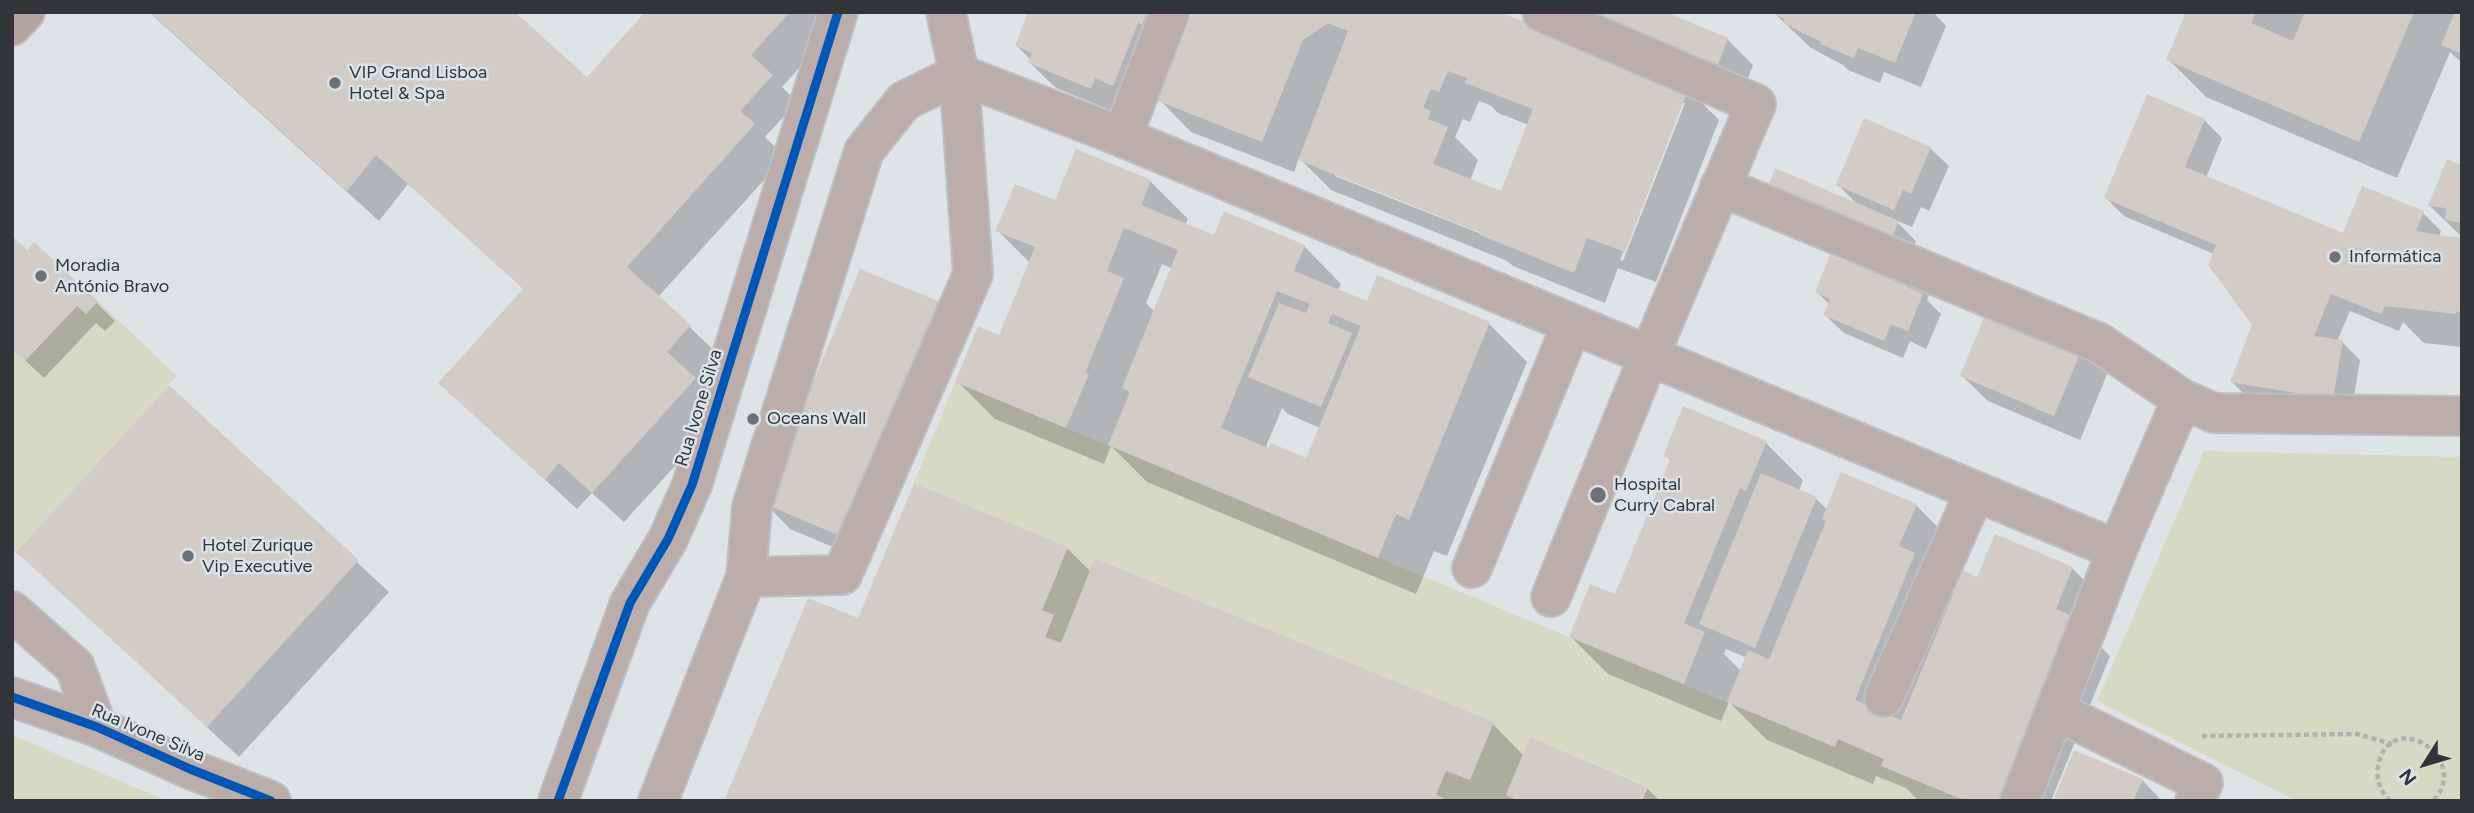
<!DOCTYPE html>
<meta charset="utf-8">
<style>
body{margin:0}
#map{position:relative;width:2474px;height:813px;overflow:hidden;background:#dee3e6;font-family:Figtree,sans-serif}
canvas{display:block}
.frame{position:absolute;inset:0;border:14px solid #323538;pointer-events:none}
.north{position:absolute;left:2390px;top:729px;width:70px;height:70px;-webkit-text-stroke:5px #dbe3ea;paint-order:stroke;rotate:233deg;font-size:19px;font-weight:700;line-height:28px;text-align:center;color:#323538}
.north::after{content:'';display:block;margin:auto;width:24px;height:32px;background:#323538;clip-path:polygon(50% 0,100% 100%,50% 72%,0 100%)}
</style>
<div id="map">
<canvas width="2474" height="813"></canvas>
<div class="frame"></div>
<div class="north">N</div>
</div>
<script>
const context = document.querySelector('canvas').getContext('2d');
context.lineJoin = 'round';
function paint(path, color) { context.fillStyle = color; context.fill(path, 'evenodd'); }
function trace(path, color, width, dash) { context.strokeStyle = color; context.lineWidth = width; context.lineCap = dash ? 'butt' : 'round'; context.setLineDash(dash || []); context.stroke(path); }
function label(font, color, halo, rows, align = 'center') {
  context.font = font + ' Figtree,sans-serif'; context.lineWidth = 5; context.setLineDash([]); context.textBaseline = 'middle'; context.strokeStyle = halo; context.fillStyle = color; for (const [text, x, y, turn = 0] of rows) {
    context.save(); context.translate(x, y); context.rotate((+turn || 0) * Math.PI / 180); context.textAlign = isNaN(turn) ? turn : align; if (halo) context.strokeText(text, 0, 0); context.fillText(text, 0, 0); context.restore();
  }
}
paint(new Path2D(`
 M98 301 177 376 16 552 12 549V350L25 361 77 306 86 314Z
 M955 382 1834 747 1838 739 1884 759 1966 801H1642L1648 786 1530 737 1506 795 1519 801H1449L1436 795 1446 771 1493 722 1096 558 1061 643 1045 637 1054 615 1042 610 1068 547 914 483Z
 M2204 451 2462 457V801H2297L2097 701Z
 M12 735 167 801H12Z`), '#d6dac4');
paint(new Path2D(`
 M149 12H513L587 80 648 12H843L846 16 782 87 797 102 765 137 785 157 658 297 721 357 698 382 726 410 624 522 592 493 577 509 440 383 525 290 408 184 379 221Z
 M1030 12H1183L1117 113 1056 88 1030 63 1031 60 1017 46Z
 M1194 12H1495L1688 89 1719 120 1656 282 1618 268 1605 303 1513 266 1507 261 1331 190 1299 158 1294 172 1191 132 1160 100ZM1479 101 1490 105 1498 113 1529 125 1502 193 1470 181 1478 160 1455 137 1463 119 1470 122ZM1682 103H1685L1623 261 1620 260ZM1335 172 1490 234 1489 237 1335 176Z
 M1554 12 1727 39 1753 65 1744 89Z
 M1773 12H1933L1946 26 1921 87 1884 72 1880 83 1848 70 1843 65 1811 48Z
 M2188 12H2462V63L2450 52 2397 178 2206 97 2169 60Z
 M2204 120 2222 138 2206 178 2344 235 2423 213 2441 231 2439 237 2462 238V347L2424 343 2403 322 2399 331 2350 311 2337 341 2342 342 2360 360 2351 416 2250 400 2232 382 2254 325 2214 254 2124 216 2106 198Z
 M1930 148 1949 166 1929 211 1921 207 1912 227 1895 220 1916 241 1910 254 1789 202 1771 183 1859 206 1838 185Z
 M2462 168V237L2430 206Z
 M1150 181 1188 219 1185 225 1215 237 1304 246 1341 284 1338 291 1368 304 1489 324 1527 362 1447 556 1434 551 1416 594 1147 482 1111 446 1104 464 995 419 957 381 1000 337 1030 263 997 230 1056 203ZM1162 264 1173 269 1155 312 1146 303ZM1282 408 1288 414 1320 428 1307 460 1265 449Z
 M1853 249 1930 293 1927 300 1941 314 1926 349 1910 341 1903 358 1844 333 1825 315 1830 305 1817 292 1847 264Z
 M27 252 96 302 115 321 105 331 96 323 44 378 12 348Z
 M937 302 962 328 866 561 790 529 765 503Z
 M2083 346 2108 372 2080 440 1988 401 1962 376Z
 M170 388 389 592 239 757 19 552Z
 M1766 443 1803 480 1799 491 1816 499 1828 510 1916 505 1953 543 1938 578 1955 594 1978 579 2072 568 2110 606 2095 641 2110 656 2051 801H1919L1906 788 1876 776 1873 784 1767 740 1729 702 1721 721 1608 674 1571 637 1616 597 1671 461 1665 455ZM1726 649 1747 658 1742 672 1724 654Z
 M915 485 1067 548 1091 572 1493 724 1524 756 1647 788 1660 801H726L859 621Z
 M2142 780 2162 801H2055Z`), '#0003');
paint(new Path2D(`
 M150 12H515L587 77 645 12H790L751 55 773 75 740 111 755 124 627 267 691 325 667 352 696 378 592 493 559 463 545 480 438 383 523 289 376 155 347 191Z
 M1028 12H1147L1142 25 1138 23 1113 86 1095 78 1091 89 1028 63 1032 53 1015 46Z
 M1193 12H1500L1689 88 1625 252 1587 238 1574 273 1480 235 1481 233 1298 160 1348 31 1328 23 1303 40 1262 142 1158 101ZM1448 71 1467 78 1465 83 1533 109 1501 191 1433 164 1448 127 1428 119 1431 111 1423 108 1431 89 1439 92Z
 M1589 12H1666L1728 38 1718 65Z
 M1769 12H1916L1895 63 1858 48 1854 58 1820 44 1821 42 1783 23 1785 19Z
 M2186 12H2256L2251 23 2293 41 2305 12H2414L2359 142 2166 60Z
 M2455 12H2462V54L2441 45Z
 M2147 94 2205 119 2185 167 2343 233 2362 186 2424 211 2416 231 2458 238 2462 237V311L2456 312V314L2385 306 2381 314 2331 294 2314 336 2343 340 2333 399 2230 382 2252 325 2208 265 2216 245 2104 198Z
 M1864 118 1931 147 1911 194 1903 190 1894 210 1836 185Z
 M1076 149 1151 180 1141 205 1214 235 1224 211 1305 245 1294 271 1367 301 1377 275 1490 322 1409 520 1396 514 1378 558 1108 445 1130 392 1122 388 1178 250 1124 228 1107 271 1124 278 1085 373 1089 374 1066 428 955 382 978 326 999 335 1035 247 995 231 1015 184 1055 200ZM1277 291 1310 304 1306 313 1279 303 1248 377 1321 407 1352 333 1328 323 1332 314 1361 326 1306 458 1271 443 1268 448 1221 428Z
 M2447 159 2462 166V223L2445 220 2446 208 2428 206Z
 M1775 168 1899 221 1892 237 1769 184Z
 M12 236 27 250 34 242 98 301 86 314 77 306 25 361 12 350Z
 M1852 247 1912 273 1907 287 1923 294 1908 331 1891 324 1884 341 1823 315 1830 299 1815 292 1830 255 1846 262Z
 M860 269 938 301 840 536 763 503Z
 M1989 305 2084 344 2054 416 1960 376Z
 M169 385 359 560 207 727 16 552Z
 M1683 406 1767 441 1746 491 1740 488 1684 623 1705 632 1684 684 1569 637 1590 584 1615 594 1670 459 1663 456Z
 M1841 472 1917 504 1899 546 1915 553 1855 700 1901 720 1963 570 1977 577 1995 534 2073 567 2056 609 2074 617 1998 801H1966L1881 766 1884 759 1838 739 1835 747 1727 702 1748 650 1769 659 1826 521 1822 519Z
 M1761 473 1817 497 1755 648 1699 624Z
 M914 483 1068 547 1042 610 1054 615 1045 637 1061 643 1095 558 1494 722 1470 780 1446 771 1436 795 1449 801H724L808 598 858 618Z
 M1530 737 1648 787 1642 801H1519L1506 795Z
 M2074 750 2143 779 2133 801H2053Z`), '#d2ccc6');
const minor = new Path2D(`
 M1542 12 1756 104 1649 356 1551 597
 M1122 137 1170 12
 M1720 186 2099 343 2182 399
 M1472 568 1572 324
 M746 577 842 575 973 274 959 74 946 12
 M12 611 75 667 97 727
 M12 697 97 727 190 769 271 801
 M1884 697 1975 492
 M2056 711 2203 783 2195 801
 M558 801 630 603 668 539 692 485 838 12
 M658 801 746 577 752 507 864 151 904 101 959 74 1122 137 2117 550
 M2020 801 2117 550 2182 399 2214 413 2462 416`);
const major = new Path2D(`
 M12 26 25 12`);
trace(minor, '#bcc0c2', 42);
trace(major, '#bcc0c2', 42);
trace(new Path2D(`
 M2202 736 2357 734 2392 744
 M2390 801C2381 792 2376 780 2378 767 2388 705 2474 757 2433 801`), '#b6afad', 4.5, [5, 3.5]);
trace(minor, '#baadaa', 38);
trace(major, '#b4a5a1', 38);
trace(new Path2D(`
 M12 697 97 727 190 769 271 801
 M558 801 630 603 668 539 692 485 838 12`), '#0057b8', 9);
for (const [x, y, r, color] of [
 [335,83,7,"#6e7275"],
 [2335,257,7,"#6e7275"],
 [41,276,7,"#6e7275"],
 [753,419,7,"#6e7275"],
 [1598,495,9,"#6e7275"],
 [188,556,7,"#6e7275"]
]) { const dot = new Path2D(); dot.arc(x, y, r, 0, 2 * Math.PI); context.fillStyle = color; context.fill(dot); trace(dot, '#dbe3ea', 2.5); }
label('18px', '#323538', '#dbe3ea', [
 ["VIP Grand Lisboa",349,73],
 ["Hotel & Spa",349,94],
 ["Informática",2349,257],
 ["Moradia",55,266],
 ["António Bravo",55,287],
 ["Oceans Wall",767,419],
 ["Hospital",1614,485],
 ["Curry Cabral",1614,506],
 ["Hotel Zurique",202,546],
 ["Vip Executive",202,567]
], 'left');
label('18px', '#323538', '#dbe3ea', [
 ["Rua Ivone Silva",699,408,-73],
 ["Rua Ivone Silva",148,733,23]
]);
</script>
